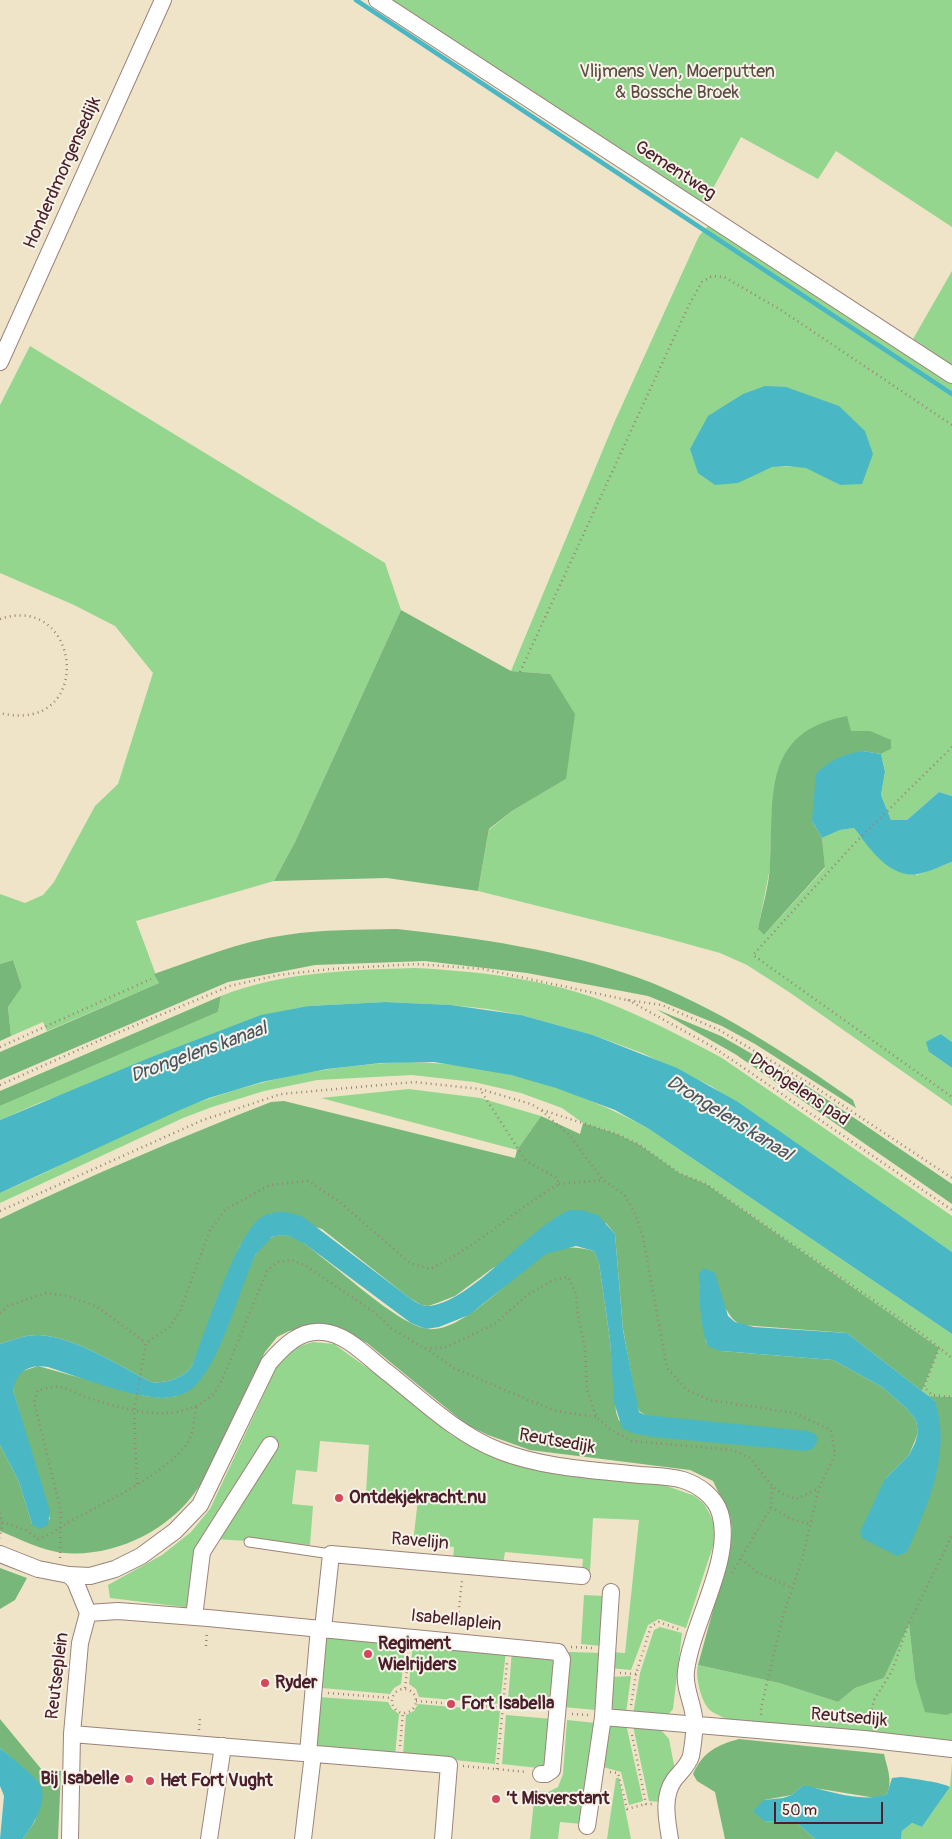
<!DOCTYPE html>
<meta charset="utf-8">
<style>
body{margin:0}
#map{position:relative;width:952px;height:1839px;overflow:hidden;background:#efe4c8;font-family:Pangolin,sans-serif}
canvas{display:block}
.scale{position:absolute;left:774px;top:1802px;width:109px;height:22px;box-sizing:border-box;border:2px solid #4a1f2b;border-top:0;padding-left:6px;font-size:15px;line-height:18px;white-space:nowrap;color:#4a1f2b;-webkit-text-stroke:4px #f7f3e8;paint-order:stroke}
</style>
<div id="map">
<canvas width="952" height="1839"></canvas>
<div class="scale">50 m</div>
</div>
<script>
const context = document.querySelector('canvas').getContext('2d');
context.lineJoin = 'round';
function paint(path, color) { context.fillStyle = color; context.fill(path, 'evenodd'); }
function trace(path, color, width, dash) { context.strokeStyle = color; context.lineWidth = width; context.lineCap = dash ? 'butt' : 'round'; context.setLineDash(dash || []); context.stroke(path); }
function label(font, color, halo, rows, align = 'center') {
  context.font = font + ' Pangolin,sans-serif'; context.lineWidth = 4; context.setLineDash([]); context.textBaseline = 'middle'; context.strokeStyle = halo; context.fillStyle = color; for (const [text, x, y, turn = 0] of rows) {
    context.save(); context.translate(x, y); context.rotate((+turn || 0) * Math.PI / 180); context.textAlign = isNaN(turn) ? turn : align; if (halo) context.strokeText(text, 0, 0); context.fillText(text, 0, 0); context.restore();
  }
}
paint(new Path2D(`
 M391 0H952V227L836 151 818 179 741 137 704 205Z
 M708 226 952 379V796L939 792 907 820H891L881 795 885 772 881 754 891 749 870 731H851L772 810 770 868 758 929 764 935 825 868 822 838 840 830 854 828C875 857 886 860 917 875L952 862V1042L941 1034 929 1052 952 1068V1106L789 992 747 965 720 953 662 937 478 891 489 830 512 811 566 779 550 674 511 671 614 423 699 236ZM873 454 840 485 806 467 772 466Z
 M952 271V365L913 339Z
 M30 346 385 563 401 610 295 842 274 881 136 921 159 983 47 1031 43 1022 11 1036 8 1007 22 987 13 960 0 964V894L25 903 43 895 54 882 95 806 118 784 153 673 115 626 74 605 0 573V405Z
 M414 968C475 971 539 978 598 999 641 1015 681 1036 722 1058L952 1216V1252L711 1086 642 1053 593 1035 521 1015 488 1009 451 1005 385 1002 309 1006 39 1103 0 1120V1106L218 1012 221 996C281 972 350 970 414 968Z
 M408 1062C492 1063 576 1088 649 1129L952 1334V1397L928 1396 922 1391 939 1348 706 1184 679 1173 640 1145 617 1134 583 1123 562 1108 521 1093 474 1082 412 1075 317 1080 264 1091 212 1107 183 1118 0 1203V1193C71 1163 138 1122 211 1098 274 1076 341 1064 408 1062Z
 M409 1089 480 1098 541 1116 517 1150 321 1098Z
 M313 1342 334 1344 380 1377 451 1435 499 1460 527 1467 664 1485 695 1496 704 1504 711 1516 715 1529 714 1543 686 1628 659 1619 648 1625 631 1670 610 1668 611 1652 625 1653 639 1520 593 1518 590 1572 582 1571 583 1559 505 1552 503 1564 453 1559 454 1547 413 1543 418 1499 366 1493 369 1445 320 1441 317 1472 296 1470 292 1504 313 1506 310 1545 215 1539 192 1608 110 1598 108 1585 162 1555 191 1532 210 1509 281 1358 294 1348Z
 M584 1595 604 1596 601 1646 581 1644Z
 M909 1623 915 1679 920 1691 946 1715 952 1713V1746L726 1719C721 1716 715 1714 711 1711 701 1703 695 1677 698 1665L779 1683 838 1702 855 1688 884 1678Z
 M660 1627 682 1633 673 1709 666 1717 633 1715 640 1673 654 1630Z
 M323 1635 406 1641 401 1684 394 1688 390 1694 322 1688Z
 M413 1642 506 1651 500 1704 419 1697 416 1689 409 1684Z
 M512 1651 557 1655 553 1704 508 1700Z
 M569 1652 603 1653 596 1710 563 1707Z
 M631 1676 626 1713 614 1711 611 1704V1677Z
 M319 1697 388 1702 392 1709 399 1714 395 1755 315 1747Z
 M418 1704 500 1711 495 1764 403 1755 406 1715 414 1711Z
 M506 1715 552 1719 547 1769 502 1764Z
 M567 1720 596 1723 582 1824 560 1822 558 1839H530L535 1791 548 1792 558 1787 563 1774Z
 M626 1724 643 1801 629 1805 621 1772 603 1767 609 1728 614 1725Z
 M633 1726 661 1730 669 1739 675 1770 661 1802 649 1801Z
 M952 1763V1839H901L902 1831 912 1823 922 1827 950 1787Z
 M616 1778H619L631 1839H607Z`), '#94d68e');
paint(new Path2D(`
 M401 610 511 671 550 674 575 714 566 779 512 811 489 829 478 891 387 878 274 881 295 842Z
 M847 716 851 731H870L891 740V749L881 754 863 751 812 821 822 838 825 867 764 935 758 929C762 908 769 886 770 865 774 797 761 732 847 716Z
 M397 929C478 938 562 950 639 978 713 1005 789 1055 853 1100L856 1108 755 1044 722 1026 648 996 527 973 425 961 315 965 228 982 0 1080V1052L159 983 154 974C197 959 241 941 286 935 323 929 360 930 397 929Z
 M13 960 22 987 8 1007 11 1036 0 1041V964Z
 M221 996 218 1012 0 1106V1091Z
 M656 1009 721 1036 804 1084 952 1184V1204L735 1054Z
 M284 1101 515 1158 517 1150 541 1116 580 1134 583 1123 617 1134 640 1145 679 1173 706 1184 939 1348 922 1391 847 1333 742 1325C731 1321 730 1313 723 1306 715 1298 707 1291 699 1283L706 1342 721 1351 833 1360 882 1387 906 1408 916 1420 918 1433 909 1455 885 1479 897 1556 935 1401 928 1396 952 1397V1713L947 1715 925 1712 915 1679 909 1624 884 1678 855 1688 838 1702 779 1683 698 1665 730 1548 732 1530 730 1516 713 1481 690 1470 530 1450 488 1435 467 1425 367 1343 340 1329 322 1323 289 1331 277 1337 265 1352C249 1383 234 1416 219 1448 212 1463 206 1478 196 1491 167 1532 114 1557 64 1553 42 1551 20 1539 0 1531V1445L19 1482 32 1524 50 1519 13 1390 15 1378 20 1372 38 1366 145 1396 163 1398 177 1396 256 1254C262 1245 269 1235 282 1235 297 1235 313 1250 324 1259 348 1277 395 1320 423 1328 461 1339 516 1269 547 1253 562 1245 578 1247 594 1251L599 1263 610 1340 616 1412 619 1421 645 1415 639 1411 637 1405 623 1329 615 1234 606 1223 493 1268 455 1296 437 1303 428 1306 421 1305 407 1296 322 1229 272 1213 260 1219 240 1246 192 1366C184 1378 165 1384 151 1382 120 1366 73 1336 38 1335 25 1335 12 1340 0 1344V1219C89 1176 179 1138 271 1102Z
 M0 1568 27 1578 15 1600 0 1609Z
 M0 1719 42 1770 61 1771 58 1839H23L35 1821 42 1798 31 1775 0 1748Z
 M739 1739 884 1754C887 1768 893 1780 887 1794L876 1798 802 1786 792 1795 764 1800V1821L797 1823 815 1839H725L715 1792 697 1781 693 1774C703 1752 717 1745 739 1739Z`), '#77b779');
paint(new Path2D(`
 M765 386 786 387 839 406 865 431 873 454 862 484 840 485 806 468 786 466 772 467 738 483 715 485 698 473 690 449 708 416 743 394Z
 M863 751 881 754 885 772 881 795 891 820H907L939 792 952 796V862C941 866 929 872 918 874 890 879 869 848 854 828L840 830 822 838 812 821 816 774C830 760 843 754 863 751Z
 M385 1002 451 1005 521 1015 593 1035 677 1068 738 1102 952 1252V1334L649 1129 615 1110 556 1088 511 1075 434 1062 381 1063 327 1069 262 1082 209 1098 180 1110 0 1193V1120L149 1058 261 1015 309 1006Z
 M941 1034 952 1042V1068L929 1052 926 1042Z
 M570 1210H580L598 1215 615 1234 623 1330 639 1412 645 1415 808 1431 815 1434 818 1439 814 1448 806 1451 653 1437 632 1433 622 1428 614 1402 610 1340 599 1263 594 1251 576 1246 546 1254 469 1315 439 1327 426 1329 411 1323 305 1244 289 1236 281 1235 272 1237 256 1254C239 1290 222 1358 196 1385 188 1394 173 1398 162 1398 131 1397 79 1377 48 1367 29 1364 17 1371 13 1390L50 1511 48 1525 39 1529 32 1524 19 1482 0 1445V1344C12 1340 25 1335 38 1335 73 1336 120 1366 151 1382 165 1384 184 1378 192 1366 205 1333 235 1239 259 1219 273 1209 288 1211 303 1217L407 1296C413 1300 420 1306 427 1306 469 1305 529 1227 570 1210Z
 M704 1268 715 1273 728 1316 735 1322 754 1327 847 1333 935 1401C952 1453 928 1505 907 1552L897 1556 862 1538 860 1532 885 1479 909 1455 915 1443 918 1433 916 1420 906 1408 882 1387 833 1360 721 1351 709 1347C700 1333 699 1290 699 1273Z
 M0 1748C9 1756 36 1776 40 1785 49 1802 32 1826 23 1839H0L4 1796 0 1786Z
 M901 1777C910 1778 945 1783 950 1787L922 1827 912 1823 902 1831 901 1839H815L797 1823 764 1821 753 1811 764 1800 783 1798 792 1795 802 1786H808C831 1792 864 1803 887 1794L892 1778Z`), '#4ab8c4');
trace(new Path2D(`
 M356 0 952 394`), '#4ab8c4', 4.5);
const service = new Path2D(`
 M249 1542 331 1554`);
const minor = new Path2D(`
 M377 0 952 375
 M0 362 163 0
 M0 1554 38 1569 69 1575 90 1576 115 1569 141 1556 175 1531 200 1505 269 1363C283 1347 300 1329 323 1332 348 1334 369 1359 388 1373 423 1401 458 1435 500 1451 544 1468 594 1470 640 1475 654 1476 670 1476 683 1480 699 1485 715 1497 720 1513 734 1559 692 1622 686 1671 684 1687 692 1701 694 1717 695 1728 693 1745 691 1756 688 1766 680 1772 674 1780 662 1797 667 1820 670 1839
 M69 1575 75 1581 88 1613
 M88 1613 118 1611 208 1618 558 1652 562 1659 552 1770 546 1774H541
 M88 1613 80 1643 72 1734 449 1765 443 1839
 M194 1617 202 1552 270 1445
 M323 1629 331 1554 582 1576
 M603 1717 864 1739 952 1749
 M308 1753 319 1628
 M587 1826 603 1717 611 1592
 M70 1839 72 1734
 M209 1839 223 1746
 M303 1839 313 1754`);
trace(service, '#9c827a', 11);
trace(minor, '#9c827a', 18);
trace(new Path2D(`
 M0 619C82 591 96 736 0 713
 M520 672 689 305 702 282 712 276 724 277 781 310 952 425
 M952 747 853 845 753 955 952 1097
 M628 1000 713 1047 952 1210
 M0 1047 151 979
 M0 1085 105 1038 230 986 278 975 331 969 416 964 483 969 627 1000 662 1005 719 1030 812 1085 952 1178
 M542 1110 617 1134 640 1145 679 1173 706 1184 922 1334 952 1358
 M559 1184 602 1180
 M0 1211 203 1120 281 1094 414 1082 480 1089 531 1104 541 1110 570 1136 603 1180 624 1194 634 1211 643 1237 667 1368 687 1390 710 1400 794 1413 831 1430 835 1455 819 1488 802 1560 783 1616 761 1708V1717
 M0 1313 8 1306 46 1293 67 1296 96 1306 146 1343
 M425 1348 454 1368 526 1399 556 1411 596 1417
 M939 1348 924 1387 932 1395 952 1397
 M137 1484 134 1411 146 1343 170 1327 180 1311 210 1230 226 1209 270 1185 308 1181 341 1203 410 1263 430 1269C477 1247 514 1210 559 1184L557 1178 526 1161 481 1091
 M771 1507 791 1519 810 1524
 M0 1513 2 1522 0 1538
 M2 1522 26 1530 38 1539C52 1535 61 1526 74 1519 106 1502 169 1472 188 1442 194 1432 194 1415 197 1404
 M60 1558 61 1511 34 1402 38 1390C44 1389 54 1386 60 1387 69 1389 78 1394 86 1397 124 1409 176 1427 211 1396 216 1392 219 1385 222 1380L267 1271 277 1262 292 1260 306 1266 374 1312 392 1329 424 1348H444L493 1325 529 1294 553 1280 568 1277 576 1294 577 1310 585 1348 587 1389 596 1417 611 1430 632 1441 733 1450 750 1458 772 1486 783 1494 796 1499 819 1488
 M741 1559 757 1572 792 1588
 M732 1573 771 1507 772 1486
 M457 1627 462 1580
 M206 1646 207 1632
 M571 1647 593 1648
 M620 1673 636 1674
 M405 1688 409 1653
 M392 1701a12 12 0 1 1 24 0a12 12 0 1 1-24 0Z
 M328 1693 392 1698
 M416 1701 520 1709
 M631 1705 636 1674 651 1626 659 1622 681 1630
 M572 1714 589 1715
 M868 1724 874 1700 892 1671 909 1623 952 1535
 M199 1730 200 1717
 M632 1735 646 1804H653
 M400 1746 403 1713
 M463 1766 527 1772
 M497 1769 507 1663
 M610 1772 618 1773 627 1809 646 1804`), '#9c827a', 2.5, [1, 4]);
trace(service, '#fff', 9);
trace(minor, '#fff', 16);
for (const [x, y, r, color] of [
 [339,1498,5,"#d1495b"],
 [368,1654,5,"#d1495b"],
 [265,1683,5,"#d1495b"],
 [451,1704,5,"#d1495b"],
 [129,1779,5,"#d1495b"],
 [150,1781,5,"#d1495b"],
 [496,1799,5,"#d1495b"]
]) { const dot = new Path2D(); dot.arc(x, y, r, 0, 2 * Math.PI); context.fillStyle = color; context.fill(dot); trace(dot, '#f7f3e8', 2); }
label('18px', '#5c4d44', '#f7f3e8', [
 ["Vlijmens Ven, Moerputten",677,72],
 ["& Bossche Broek",677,93]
]);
label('18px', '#4a1f2b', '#f7f3e8', [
 ["Gementweg",675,171,33],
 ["Honderdmorgensedijk",63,173,-66],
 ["Drongelens pad",799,1090,34],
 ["Reutsedijk",557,1442,10],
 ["Ravelijn",420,1542,5],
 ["Isabellaplein",456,1621,6],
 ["Reutseplein",58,1676,-83],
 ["Reutsedijk",849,1718,5]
]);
label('bold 18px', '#4a1f2b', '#f7f3e8', [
 ["Ontdekjekracht.nu",349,1498],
 ["Regiment",378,1644],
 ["Wielrijders",378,1665],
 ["Ryder",275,1683],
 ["Fort Isabella",461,1704],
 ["Bij Isabelle",119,1779,"right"],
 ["Het Fort Vught",160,1781],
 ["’t Misverstant",506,1799]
], 'left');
label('italic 19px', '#4a5561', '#f7f3e8', [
 ["Drongelens kanaal",199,1053,-20],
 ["Drongelens kanaal",729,1119,32]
]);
</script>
